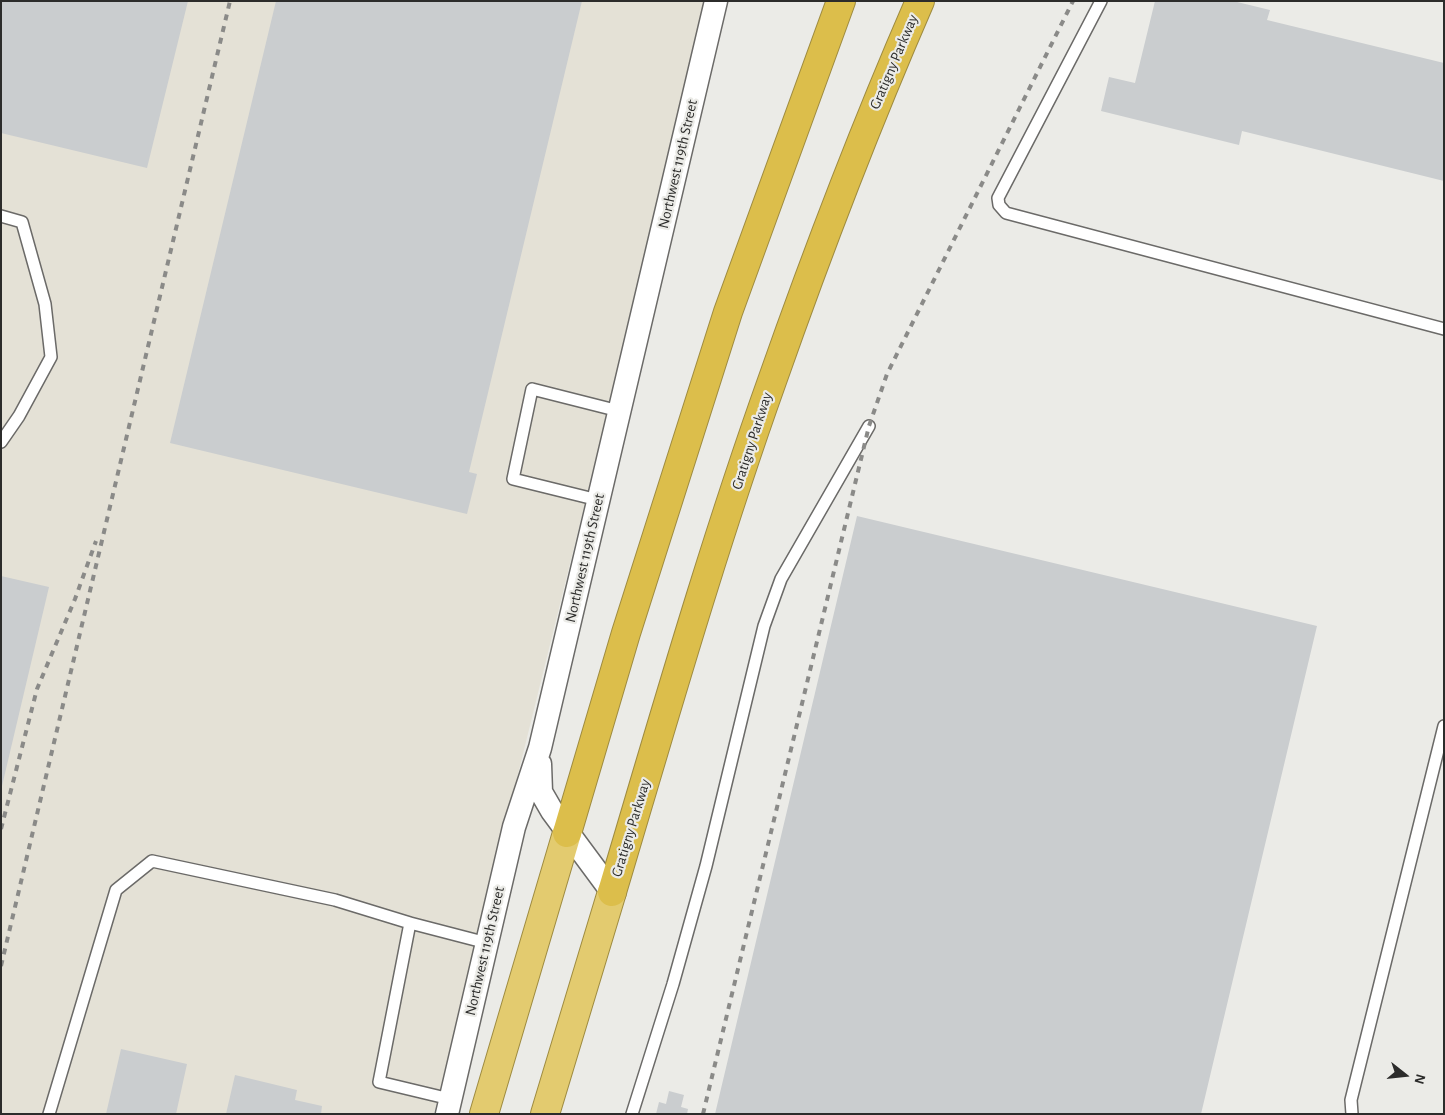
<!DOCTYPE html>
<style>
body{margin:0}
#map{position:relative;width:1445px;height:1115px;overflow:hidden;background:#ebebe7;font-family:"Alegreya Sans",sans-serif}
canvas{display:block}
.frame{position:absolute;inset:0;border:2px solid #2c2c2b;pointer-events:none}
.north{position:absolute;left:1380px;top:1050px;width:50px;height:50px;-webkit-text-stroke:4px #ebebe7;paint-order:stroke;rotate:106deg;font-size:14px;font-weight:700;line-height:20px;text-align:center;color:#2c2c2b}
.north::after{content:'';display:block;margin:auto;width:18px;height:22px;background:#2c2c2b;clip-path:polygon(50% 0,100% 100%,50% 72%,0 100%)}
</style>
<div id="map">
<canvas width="1445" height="1115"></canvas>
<div class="frame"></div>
<div class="north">N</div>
</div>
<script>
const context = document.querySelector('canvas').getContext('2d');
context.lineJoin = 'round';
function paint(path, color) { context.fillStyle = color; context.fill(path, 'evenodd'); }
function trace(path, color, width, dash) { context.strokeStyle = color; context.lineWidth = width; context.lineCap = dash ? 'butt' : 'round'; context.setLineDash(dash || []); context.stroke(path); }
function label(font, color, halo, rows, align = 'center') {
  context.font = font + ' "Alegreya Sans",sans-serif'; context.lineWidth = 4.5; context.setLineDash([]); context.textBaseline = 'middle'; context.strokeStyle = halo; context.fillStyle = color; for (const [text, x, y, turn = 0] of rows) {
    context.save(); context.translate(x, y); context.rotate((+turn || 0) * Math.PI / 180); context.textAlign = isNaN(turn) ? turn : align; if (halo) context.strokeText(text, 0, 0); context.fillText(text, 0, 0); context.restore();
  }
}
paint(new Path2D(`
 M1 1H709L434 1114H1Z`), '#e4e1d6');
paint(new Path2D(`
 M1 1H188L147 168 1 133Z
 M276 1H582L469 472 477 474 467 514 170 443Z
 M1155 1H1233L1270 10 1267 20 1444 63V181L1242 131 1239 145 1101 111 1109 77 1135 83Z
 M857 516 1317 626 1201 1114H715Z
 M1 576 49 587 2 786H1Z
 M121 1049 187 1064 176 1114H106Z
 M235 1075 297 1090 295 1100 322 1106 321 1114H226Z
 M669 1091 684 1095 681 1107 688 1109 687 1114H656L659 1102 666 1104Z`), '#cacdcf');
const service = new Path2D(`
 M1101 1 998 198 999 205 1006 213 1444 329
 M1 216 22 222 45 304 51 357 19 416 1 442
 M598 500 513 479 532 389 619 411
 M410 923 487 943
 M49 1114 116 890 152 861 335 900 410 923 379 1082 450 1099
 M632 1114 673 984 706 866 764 626 781 579 869 426
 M1352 1114 1351 1100 1444 726`);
const minor = new Path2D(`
 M540 764 541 792 552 811 612 892
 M447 1114 514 827 540 748 716 1`);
const trunk = new Path2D(`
 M484 1114 567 833
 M545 1114 612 892`);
const motorway = new Path2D(`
 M567 833 626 633 728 312 841 1
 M612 892C663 721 712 549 772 381 817 253 866 125 920 1`);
trace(service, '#6b6a68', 14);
trace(minor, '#6b6a68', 25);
trace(trunk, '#9e8b40', 30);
trace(motorway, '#9e8b40', 30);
trace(service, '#fff', 11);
trace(minor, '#fff', 22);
trace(trunk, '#e3cb6f', 28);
trace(motorway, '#dcbe4b', 28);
trace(new Path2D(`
 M1 829 37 689 75 599 96 541
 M1 966 230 1
 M703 1114 869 426 887 374 1073 1`), '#8a8a88', 4, [6, 6]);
label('15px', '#2c2c2b', '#ebebe7', [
 ["Gratigny Parkway",894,62,-67],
 ["Northwest 119th Street",678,164,-77],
 ["Gratigny Parkway",752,441,-72],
 ["Northwest 119th Street",585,558,-77],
 ["Gratigny Parkway",631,828,-73],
 ["Northwest 119th Street",485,951,-77]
]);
</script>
